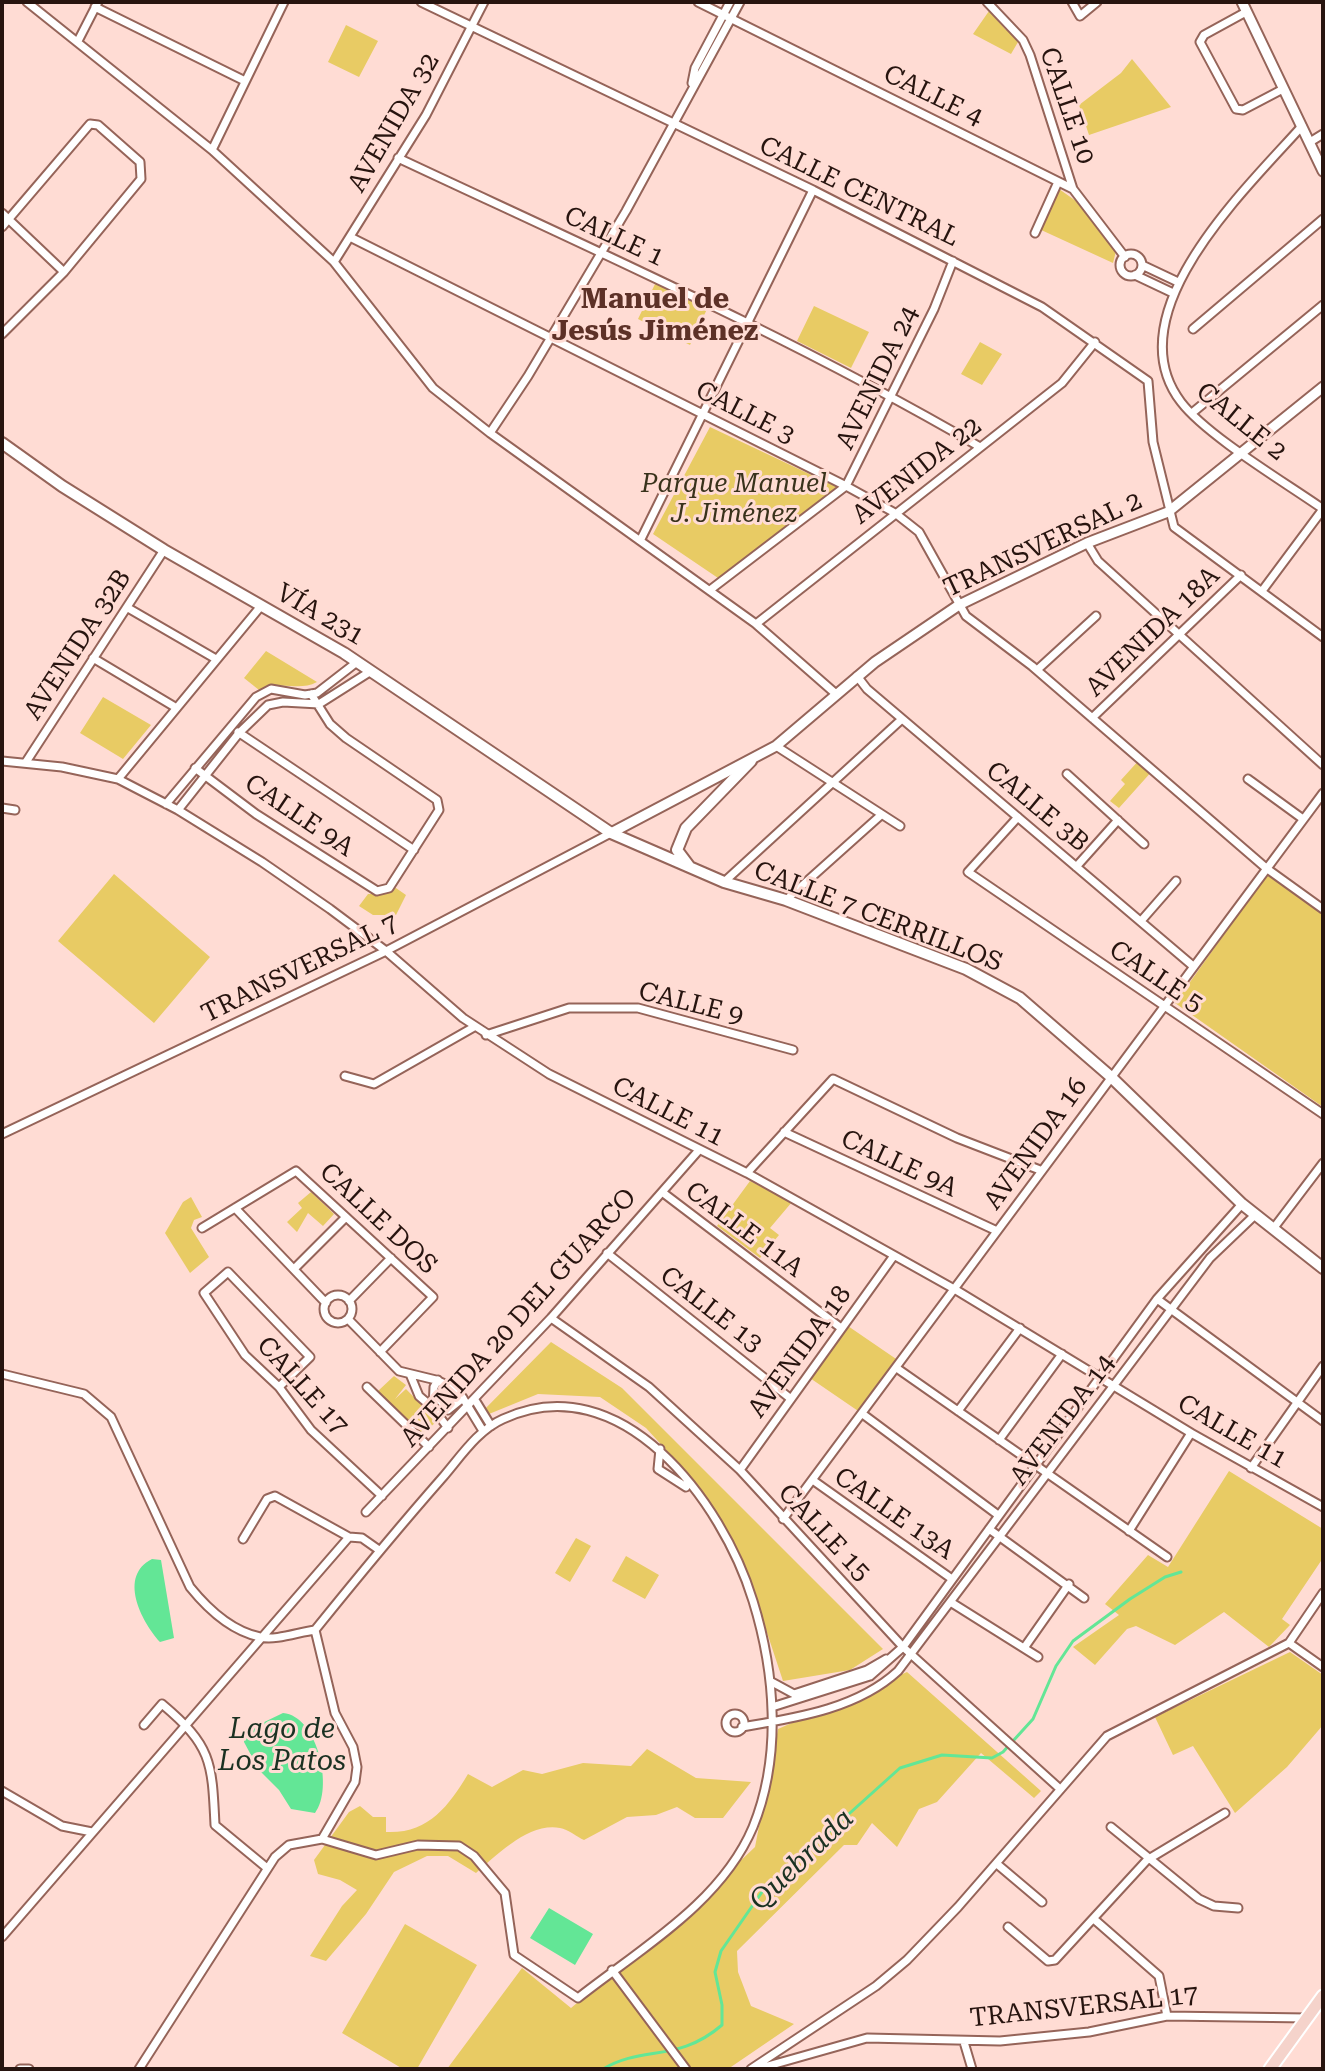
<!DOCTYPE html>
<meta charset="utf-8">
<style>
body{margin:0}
#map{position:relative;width:1325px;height:2071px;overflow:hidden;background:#ffdcd4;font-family:"Roboto Serif",serif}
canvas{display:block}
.frame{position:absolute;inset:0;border:4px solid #27140f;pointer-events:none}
</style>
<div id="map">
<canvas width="1325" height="2071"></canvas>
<div class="frame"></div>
</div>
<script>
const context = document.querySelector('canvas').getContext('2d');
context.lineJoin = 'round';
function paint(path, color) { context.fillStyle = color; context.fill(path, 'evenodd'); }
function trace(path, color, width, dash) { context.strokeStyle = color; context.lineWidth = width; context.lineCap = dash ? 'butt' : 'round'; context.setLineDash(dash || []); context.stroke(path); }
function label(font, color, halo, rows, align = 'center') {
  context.font = font + ' "Roboto Serif",serif'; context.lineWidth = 6; context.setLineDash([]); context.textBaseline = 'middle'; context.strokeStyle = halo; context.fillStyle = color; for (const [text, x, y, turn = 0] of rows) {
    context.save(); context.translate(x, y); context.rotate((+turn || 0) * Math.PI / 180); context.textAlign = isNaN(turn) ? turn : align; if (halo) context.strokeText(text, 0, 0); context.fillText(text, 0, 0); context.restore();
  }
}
paint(new Path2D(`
 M989 11 1006 30H1011L1018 42 1011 54 973 34Z
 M346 25 378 41 359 77 328 62Z
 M1132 59 1171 107 1089 135 1079 105 1121 73Z
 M1059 189 1076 201 1116 251 1113 263 1039 229Z
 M656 282 708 307 690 345 638 319Z
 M814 306 869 332 851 368 797 341Z
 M980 342 1002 354 982 385 961 374Z
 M710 427 839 488 718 578 653 534Z
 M266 651 317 682C298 692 283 680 259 690L244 678Z
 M103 697 151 725 123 759 80 733Z
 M1140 759 1153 770 1119 808 1110 801 1125 784 1121 780Z
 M1268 873 1323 913V1107L1175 1003Z
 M114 874 210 957 154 1023 58 941Z
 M393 886 406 895 396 915H373L359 906 368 894 383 893Z
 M750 1181 792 1202 770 1228 779 1235 760 1258 717 1226Z
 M311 1192 334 1214 323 1226 308 1213 297 1232 287 1222 302 1208 298 1203Z
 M191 1197 202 1217 194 1220 191 1228 209 1257 190 1273 165 1233 183 1202Z
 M845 1324 902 1363 864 1415 807 1376Z
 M551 1342 622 1388 883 1649 850 1670 783 1681 744 1563 689 1475 646 1428 600 1397 538 1394 489 1414 479 1415Z
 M394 1376 406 1385 395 1399 406 1389 437 1421 422 1435 378 1391Z
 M1229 1471 1323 1529V1558L1282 1619 1290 1625 1269 1647 1224 1612 1175 1645 1136 1626 1127 1629 1095 1665 1073 1647 1119 1615 1105 1604 1148 1555 1168 1567Z
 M576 1538 591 1546 570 1582 555 1573Z
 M626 1556 659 1575 645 1599 612 1581Z
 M1290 1652 1323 1675V1725L1287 1767 1235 1813 1193 1746 1173 1755 1155 1717Z
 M907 1672 1041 1791 1034 1798 981 1753 937 1802 919 1809 897 1847 872 1823 857 1845H844L737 1951 738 1972 751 2006 794 2024 728 2069H447L522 1968 571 2008 691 1908 755 1847 778 1729Z
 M647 1749 696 1778 751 1782 723 1818H695L677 1807 656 1815 627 1817 584 1840C577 1837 568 1829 560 1828 529 1822 497 1855 476 1873L448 1856H427L394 1872 366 1914 326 1961 310 1956 342 1906 357 1890 340 1880 318 1874 314 1860 349 1812 360 1806 373 1817H386V1832C428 1834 448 1807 468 1774L492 1787 523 1770 542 1774 583 1763 631 1766Z
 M405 1924 477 1965 417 2069H403L342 2033Z`), '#e8cb64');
paint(new Path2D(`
 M152 1559 161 1560 174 1638 160 1642C141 1621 118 1576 152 1559Z
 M283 1713C318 1716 334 1789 315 1813L291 1809 279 1790 259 1770 244 1742V1737L256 1726Z
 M549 1908 593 1934 575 1965 530 1938Z`), '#63e696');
trace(new Path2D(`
 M603 2069C643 2045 678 2063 722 2025V2005L715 1972 721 1951 762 1892 900 1768 942 1755 992 1758 1003 1752 1033 1719 1056 1666 1073 1641 1130 1599 1165 1577 1181 1572`), '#63e696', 3);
const minor = new Path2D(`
 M27 2 212 150 334 262 433 388 490 433 756 624 836 694
 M421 2 813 190 1042 307 1148 381 1153 442 1174 527 1323 637
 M698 2 1073 189 1125 257
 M987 2 1023 40 1030 55 1073 189
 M1072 2 1080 16 1097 2
 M95 7 245 81
 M1246 12 1204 35 1200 42 1236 109 1243 110 1283 89
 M78 41 98 2
 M692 83 695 68 730 2
 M1302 126C1248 187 1113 313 1181 402 1207 436 1286 483 1323 509
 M1310 142 1323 134
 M212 150 284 2
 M398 158C594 250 793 338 980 447
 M2 213 64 272
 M2 227 90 124 98 125 140 162 141 179 64 272 2 334
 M1035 233 1058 182
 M350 237 846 486 895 513 919 532 966 616 1032 666 1266 868 1323 909
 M1120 265a11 11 0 1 1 22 0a11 11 0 1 1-22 0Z
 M334 262 426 115 484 2
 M1142 265 1178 282
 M1135 275 1173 293
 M1193 329 1323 219
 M1192 413 1323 305
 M490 433 528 376 626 211 740 2
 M641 539 813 190
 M1087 543 1098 561 1323 765
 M710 590 846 486 934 309 953 261
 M1262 591 1323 509
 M128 608 216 659
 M756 624 1062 383 1095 342
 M93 658 175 707
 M1037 670 1096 616
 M857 676 867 689 1193 966
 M1092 718 1241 575
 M238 732 414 850
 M776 746 900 826
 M2 761 62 767 118 779 178 810 262 862 330 909 386 951 463 1018 549 1074 747 1173 956 1290 1191 1433 1323 1507
 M26 762 164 550
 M195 768 256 814 377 891 389 888 439 810 437 800 346 738 330 724 311 694
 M1067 774 1144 844
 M118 779 261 606
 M1248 779 1303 819
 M166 804 256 697 271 689 305 695 317 693 357 662
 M2 808 15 810
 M178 810 239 733 268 705 283 702 319 704 371 671
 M1018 817 968 872 1323 1114
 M1076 867 1118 820
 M724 882 902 719
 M786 900 881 815
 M1141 921 1176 881
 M486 1035 569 1008H638L793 1050
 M345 1076 374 1084 474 1027
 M784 1132 997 1231
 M2 1134 386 951 611 833
 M747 1173 833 1079 957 1138 1040 1170
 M662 1192 841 1328
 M235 1208 326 1303
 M202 1228 296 1171 433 1297 380 1352
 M1273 1229 1323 1163
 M607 1253 791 1399
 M294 1269 346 1217
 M324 1309a14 14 0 1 1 28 0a14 14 0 1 1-28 0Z
 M1157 1299 1323 1421
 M349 1301 391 1258
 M551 1318 649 1387 740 1470 903 1647 1059 1788
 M348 1319 399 1371 436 1380 458 1390 483 1431
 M898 1369 1167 1557
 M2 1374 84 1394 111 1417 190 1587C207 1608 231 1631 260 1637 275 1641 299 1632 315 1630
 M410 1374 419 1396 433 1408 434 1387 438 1380
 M279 1387 310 1357 228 1272 204 1293 245 1355 279 1387 311 1430 382 1496
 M367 1387 429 1447
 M434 1393 448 1410 463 1398
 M475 1400 491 1426
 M433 1408 448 1428
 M958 1411 1020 1328
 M864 1415 998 1515
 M999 1440 1062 1354
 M660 1449 658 1469 686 1487
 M1251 1468 1323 1366
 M740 1470 893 1257
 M814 1481 952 1579
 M366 1512 551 1318 699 1150
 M783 1519 1323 793
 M989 1529 1084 1598
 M1129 1531 1191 1433
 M243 1539 267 1499 275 1496 349 1537
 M952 1603 1038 1657
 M1289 1643 1323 1667
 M1024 1648 1069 1584
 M770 1681 794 1694 867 1670 886 1659
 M772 1707 870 1676 903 1647 1157 1299 1242 1204
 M726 1723a9 9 0 1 1 18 0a9 9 0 1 1-18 0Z
 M144 1725 162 1704C212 1746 212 1762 215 1825L267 1868
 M742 1727C795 1718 857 1709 898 1671L1210 1258 1255 1215
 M2 1791 62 1826 92 1832
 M1111 1827 1199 1899 1214 1906 1238 1908
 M997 1864 1042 1902
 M1095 1920 1159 1976 1167 2016
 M1008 1927 1048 1961 1055 1960 1147 1860 1225 1813
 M2 1937 349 1537 362 1538 379 1550
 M612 1970 686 2069
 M964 2042 972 2069
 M20 2069H29
 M139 2069 275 1857 289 1845 322 1839 355 1782 357 1767 353 1747 335 1713 315 1630C357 1578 399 1527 443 1477 461 1456 478 1430 503 1419 621 1364 723 1502 753 1601 775 1672 782 1756 753 1827 721 1903 640 1949 578 1998L514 1955 505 1893 474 1856 459 1846 418 1845 376 1855 322 1839
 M751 2069 876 1986 907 1960 958 1907 1107 1736 1289 1643 1323 1593
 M757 2069 867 2038 1000 2041 1089 2032 1167 2016 1307 2018`);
const tertiary = new Path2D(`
 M1242 2 1323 171
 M611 833 776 746 875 662 959 605 1087 543 1168 512 1323 387`);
const secondary = new Path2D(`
 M2 443 62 486 164 550 344 653 611 833 724 882 786 900 966 969 1020 998 1110 1076 1242 1204 1323 1268
 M689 866 677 850 686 828 751 761`);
const primary = new Path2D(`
 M1270 2069 1323 1996`);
trace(minor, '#956459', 11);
trace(tertiary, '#956459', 13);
trace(secondary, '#956459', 14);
trace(primary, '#fff', 15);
trace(minor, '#fff', 7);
trace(tertiary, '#fff', 9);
trace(secondary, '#fff', 10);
trace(primary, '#f5d3cb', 11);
label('26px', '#27140f', '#ffdcd4', [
 ["CALLE 4",933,96,26],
 ["CALLE 10",1067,106,71],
 ["AVENIDA 32",394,123,-60],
 ["CALLE CENTRAL",859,192,26],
 ["CALLE 1",614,237,25],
 ["AVENIDA 24",878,378,-64],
 ["CALLE 3",745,413,27],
 ["CALLE 2",1241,422,39],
 ["AVENIDA 22",917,471,-38],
 ["TRANSVERSAL 2",1043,545,-25],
 ["VÍA 231",320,615,30],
 ["AVENIDA 18A",1153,632,-44],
 ["AVENIDA 32B",78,645,-57],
 ["CALLE 3B",1037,807,40],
 ["CALLE 9A",299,816,34],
 ["CALLE 7 CERRILLOS",878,917,21],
 ["TRANSVERSAL 7",300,969,-26],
 ["CALLE 5",1156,977,34],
 ["CALLE 9",691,1004,14],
 ["CALLE 11",668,1112,27],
 ["AVENIDA 16",1036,1144,-54],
 ["CALLE 9A",899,1164,25],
 ["CALLE DOS",378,1219,43],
 ["CALLE 11A",744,1230,37],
 ["CALLE 13",711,1310,38],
 ["AVENIDA 20 DEL GUARCO",519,1318,-48],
 ["AVENIDA 18",800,1352,-54],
 ["CALLE 17",302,1386,48],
 ["AVENIDA 14",1063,1420,-53],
 ["CALLE 11",1232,1432,30],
 ["CALLE 13A",894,1514,35],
 ["CALLE 15",824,1533,47],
 ["TRANSVERSAL 17",1084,2007,-6]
]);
label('italic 26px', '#39321b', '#ffdcd4', [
 ["Parque Manuel",734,484],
 ["J. Jiménez",734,514]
]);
label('bold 28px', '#5d3127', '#ffdcd4', [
 ["Manuel de",655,300],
 ["Jesús Jiménez",655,332]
]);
label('italic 28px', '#1b3122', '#ffdcd4', [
 ["Lago de",282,1730],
 ["Los Patos",282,1762],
 ["Quebrada",802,1860,-44]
]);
</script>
